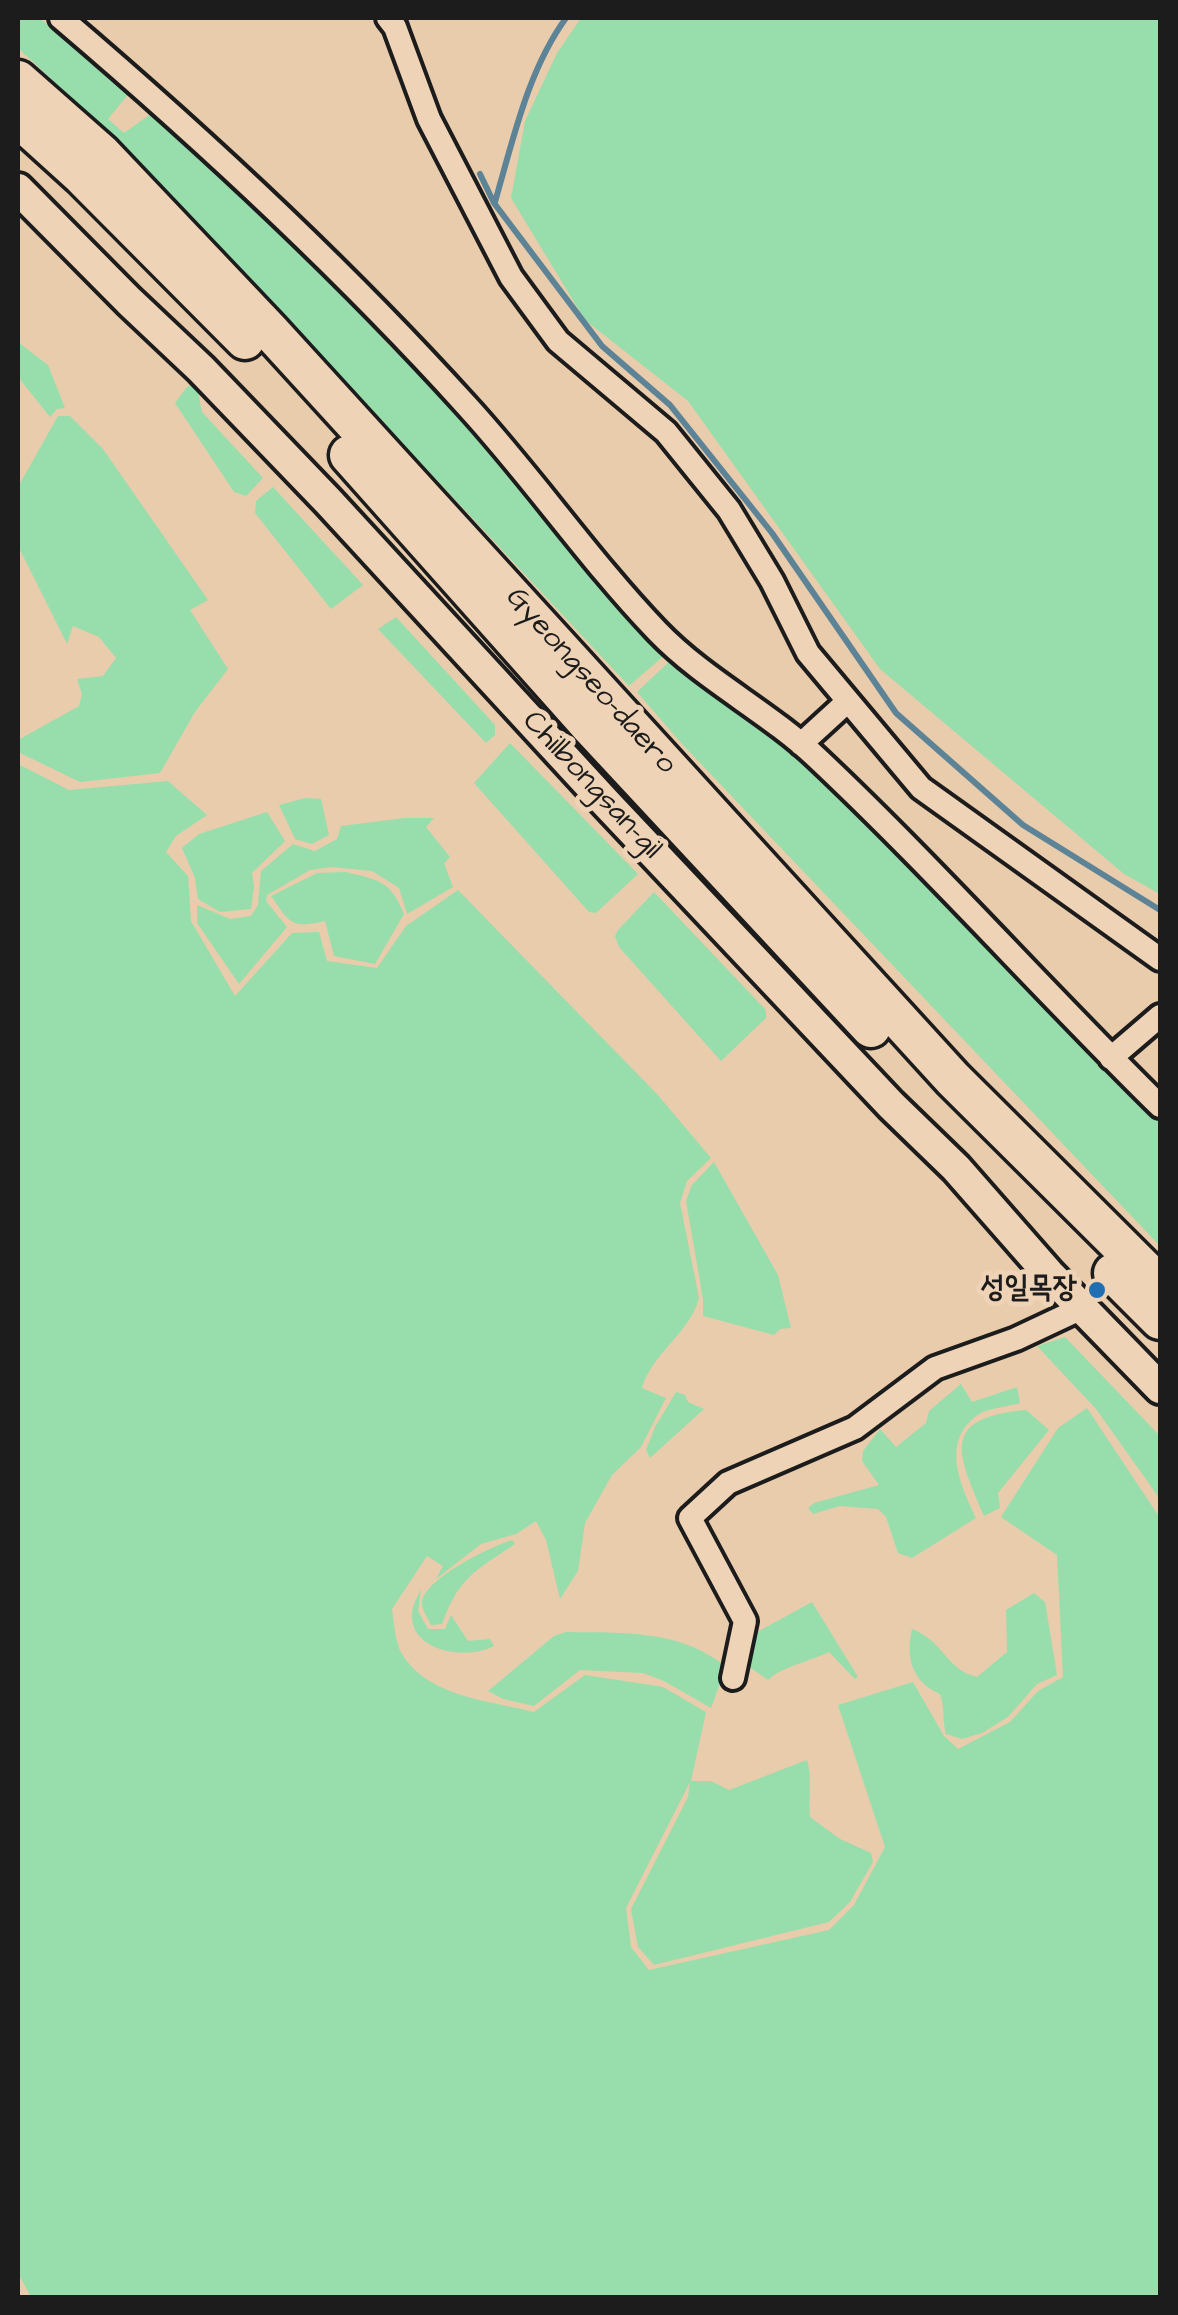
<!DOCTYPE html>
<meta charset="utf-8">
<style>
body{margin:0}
#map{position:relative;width:1178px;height:2315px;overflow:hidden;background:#e9ccac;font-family:"Architects Daughter",sans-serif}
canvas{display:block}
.frame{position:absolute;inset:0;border:20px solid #1c1c1c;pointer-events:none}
</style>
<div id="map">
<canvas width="1178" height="2315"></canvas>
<div class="frame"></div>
</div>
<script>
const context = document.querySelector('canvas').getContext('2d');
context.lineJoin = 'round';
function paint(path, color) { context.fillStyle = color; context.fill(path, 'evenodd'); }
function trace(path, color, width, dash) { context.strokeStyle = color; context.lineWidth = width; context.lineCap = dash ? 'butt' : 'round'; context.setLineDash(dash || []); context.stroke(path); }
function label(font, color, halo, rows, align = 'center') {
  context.font = font + ' "Architects Daughter","Poor Story",sans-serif'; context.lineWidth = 10; context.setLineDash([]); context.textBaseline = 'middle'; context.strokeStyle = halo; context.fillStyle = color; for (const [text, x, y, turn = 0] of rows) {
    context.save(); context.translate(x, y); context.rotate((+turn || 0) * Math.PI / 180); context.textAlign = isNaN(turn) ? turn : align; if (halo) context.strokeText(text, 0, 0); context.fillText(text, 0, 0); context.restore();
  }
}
paint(new Path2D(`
 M18 18H39L126 84 131 91 108 119 124 133 152 113 329 278 386 342 527 481 633 623 667 653 629 686 137 159 18 48Z
 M581 18H1160V894L1124 874 880 669 688 401 585 320 511 198 525 121 557 53Z
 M18 342 48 365 65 408 57 409 50 417 18 377Z
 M196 382 202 412 263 478 246 496 234 492 175 403 187 387Z
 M58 416H70L103 449 208 600 190 610 228 669 195 712 160 773 80 782 18 752V740L79 706 82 694 77 679 103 676 116 658 99 637 73 626 67 644 18 546V487Z
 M273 487 363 585 331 609 255 513 256 501Z
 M396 617 495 725V735L486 743 378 629Z
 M673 658 841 791 1160 1124V1246L683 745 637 692Z
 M510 743 638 874 596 913 589 912 474 783Z
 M18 764 69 790 168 781 207 815 176 836 166 852 188 876 191 921 235 996 292 933 319 932 327 961 377 968 406 926 458 890 657 1094 711 1158 687 1181 680 1203 699 1298C690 1333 652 1353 642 1388L666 1398 641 1447 612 1475 585 1523 578 1571 560 1599 546 1540 536 1521 516 1534 481 1544 436 1579 443 1566 427 1556 392 1609C394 1622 395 1643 402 1654 428 1697 491 1701 534 1712L585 1675 663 1687 706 1712 691 1781H711L729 1790 807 1760C813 1780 808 1796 810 1817L840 1839 871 1853 873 1862 850 1902 829 1922 654 1965 638 1947 631 1909 688 1797 690 1782 626 1908 631 1947 649 1970 829 1930 854 1905 885 1847 838 1705 913 1682 944 1736 958 1749 1010 1722 1038 1691 1063 1677 1057 1555 1001 1517 1058 1428 1087 1408 1160 1518V2297H31L18 2273Z
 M306 798 321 799 329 835 312 844 295 839 279 805Z
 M267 812 285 841 252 873 254 886 251 909 220 912 198 899 195 878 182 848 199 834Z
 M405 818H434L426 827 450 857 444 863 453 887 407 914 399 888 372 871 332 867 310 870 267 895 266 901 287 927 239 984 197 923V905L230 919 251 916 258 905 261 871 293 844 315 851 337 839 341 826Z
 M346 872C379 880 391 881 404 914L375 964 334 956 325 921C291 929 290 923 271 896L317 873Z
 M654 892 766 1010V1018L721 1061 619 947 615 936 618 930Z
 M714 1162 778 1275 791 1328 780 1329 774 1335 703 1316V1299L686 1201 692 1185Z
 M1065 1337 1160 1436V1499L1096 1409 1037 1346Z
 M961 1384 972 1402 1017 1387 1020 1403C1007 1407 985 1408 975 1417 941 1444 961 1486 976 1518L912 1558 898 1553 886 1517 878 1509 840 1506 813 1514 808 1508 814 1503 879 1485 862 1461 863 1451 880 1429 896 1447 926 1423 929 1411Z
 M676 1392 685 1395 688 1402 704 1409 650 1458 646 1450 655 1427Z
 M1026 1410 1049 1430 998 1493 1000 1508 984 1516C958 1454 938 1418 1026 1410Z
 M512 1540 515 1544C475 1571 459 1577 442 1624L431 1625C428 1618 422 1611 422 1603 423 1579 492 1546 512 1540Z
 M421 1589 418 1611 428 1629H445L451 1615 468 1641 490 1639 494 1646C466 1661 408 1651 412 1612 413 1604 418 1596 421 1589Z
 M1034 1593 1045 1602 1057 1675 1037 1684 1008 1717 982 1733 962 1739 946 1734C942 1720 945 1708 940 1694 912 1682 905 1657 912 1629 944 1641 945 1669 977 1677L1007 1652 1006 1610Z
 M812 1602 858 1677 855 1679 829 1652C811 1661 781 1667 768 1680L748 1666 749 1644 759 1631Z
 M566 1632C622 1633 681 1629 726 1667L711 1708 664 1681 643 1673 580 1670 534 1706 503 1699 488 1691 554 1636Z`), '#97deac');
trace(new Path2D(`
 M405 18 413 45
 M480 174 494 203 602 346 670 405 772 533 896 713 1023 825 1160 910
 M495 202C513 140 528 70 566 18`), '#5c8396', 6);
const minor = new Path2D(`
 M61 18C203 139 341 267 466 405 533 478 589 560 657 631 704 680 767 711 816 757 935 869 1044 992 1160 1106
 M388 18 395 27 429 119 511 277 558 341 666 432 729 510 772 581 808 653 921 788 1160 959
 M801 744 848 701
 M1111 1058 1160 1016
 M733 1678 745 1621 690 1518 728 1483 855 1428 935 1368 1016 1339 1082 1308`);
const tertiary = new Path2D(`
 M18 189 129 301 201 369 328 501 607 804 891 1105 956 1168 1049 1274 1160 1388`);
const primary = new Path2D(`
 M18 80 102 154 270 331 953 1079 1160 1285
 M18 118 82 176 245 340
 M349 455 591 727 871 1028
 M1113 1273 1160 1320`);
trace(minor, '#1c1c1c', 30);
trace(tertiary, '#1c1c1c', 38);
trace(primary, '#1c1c1c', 45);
trace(minor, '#efd3b6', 22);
trace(tertiary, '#efd3b6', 30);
trace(primary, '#efd3b6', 38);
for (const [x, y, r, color] of [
 [1097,1290,10,"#1f6fb2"]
]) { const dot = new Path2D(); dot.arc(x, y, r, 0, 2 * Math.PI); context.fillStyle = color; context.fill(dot); trace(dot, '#efd3b6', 4); }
label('30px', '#1c1c1c', '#efd3b6', [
 ["Gyeongseo-daero",590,682,48],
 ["Chilbongsan-gil",591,786,47]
]);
label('bold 30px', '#1c1c1c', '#efd3b6', [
 ["성일목장",1077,1290]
], 'right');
</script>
